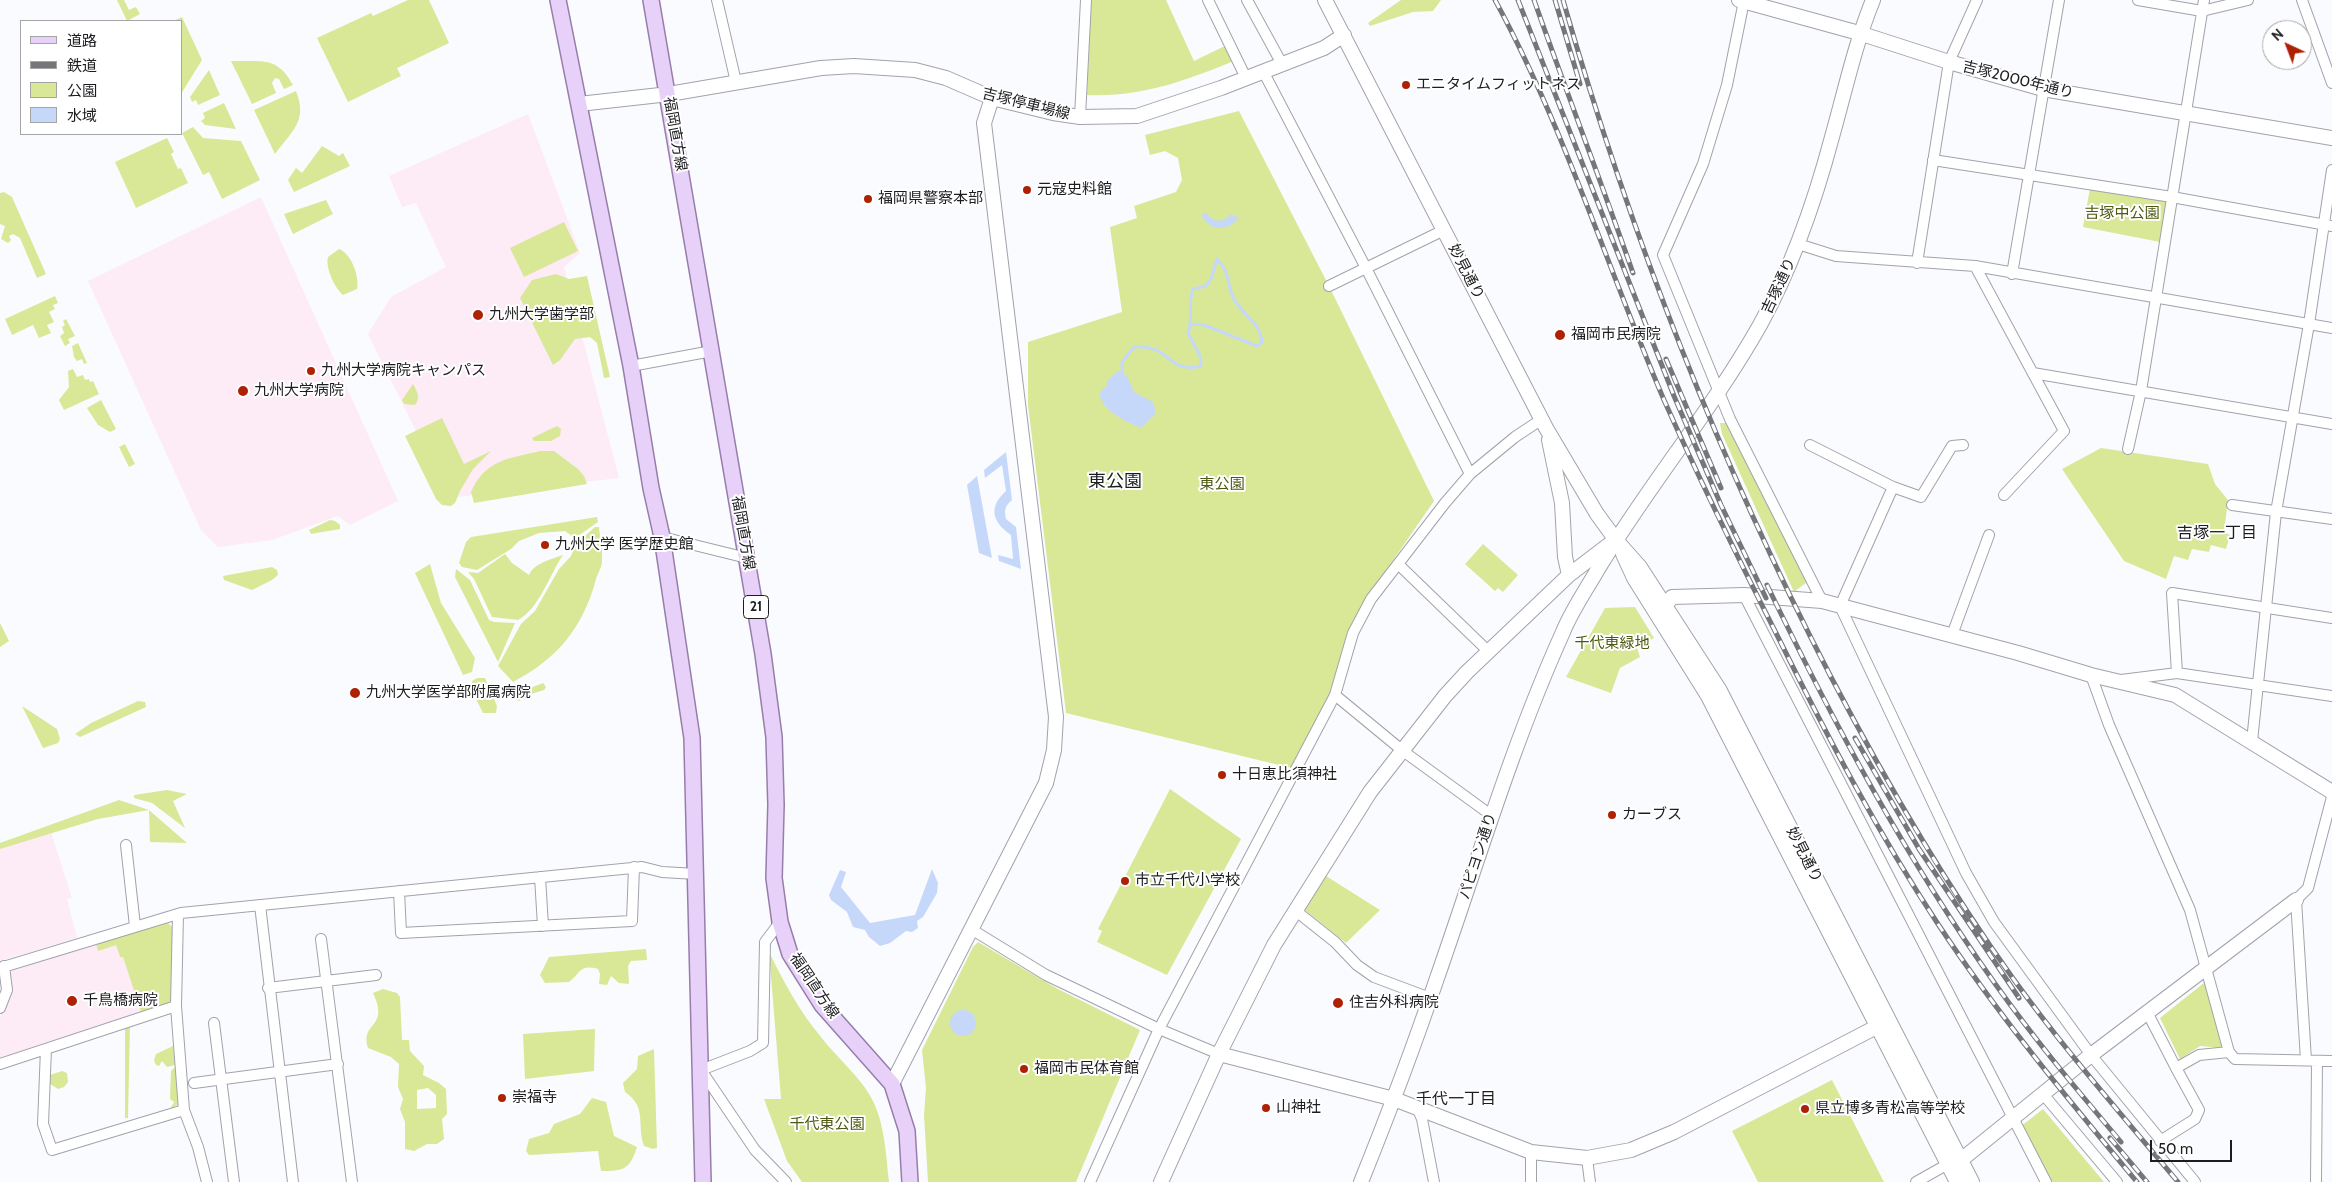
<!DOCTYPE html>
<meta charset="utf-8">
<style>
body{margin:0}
#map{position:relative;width:2332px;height:1182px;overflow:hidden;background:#fafbff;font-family:Cabin,"Noto Sans JP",sans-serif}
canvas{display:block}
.legend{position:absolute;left:20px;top:20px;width:162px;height:115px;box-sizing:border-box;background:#fff;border:1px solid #a5a5a6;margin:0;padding:6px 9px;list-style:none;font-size:15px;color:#1d1d21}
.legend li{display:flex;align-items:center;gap:10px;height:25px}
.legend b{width:25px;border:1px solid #a5a5a6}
.north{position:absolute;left:2262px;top:20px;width:50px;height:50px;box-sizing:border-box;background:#fff;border:1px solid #a5a5a6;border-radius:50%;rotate:317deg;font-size:14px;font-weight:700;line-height:20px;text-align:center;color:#1d1d21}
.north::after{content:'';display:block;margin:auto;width:18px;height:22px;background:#ae2104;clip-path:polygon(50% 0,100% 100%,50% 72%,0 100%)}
.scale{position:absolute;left:2150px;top:1140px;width:82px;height:22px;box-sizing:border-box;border:2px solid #1d1d21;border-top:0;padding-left:6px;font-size:15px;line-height:18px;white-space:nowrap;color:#1d1d21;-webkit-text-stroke:4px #fff;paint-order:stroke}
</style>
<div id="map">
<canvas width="2332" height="1182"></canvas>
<ul class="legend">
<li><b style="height:6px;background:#e8d1f8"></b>道路</li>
<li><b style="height:6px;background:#75767a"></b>鉄道</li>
<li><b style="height:14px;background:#d8e896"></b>公園</li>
<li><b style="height:14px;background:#c6d8f9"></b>水域</li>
</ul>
<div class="north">N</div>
<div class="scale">50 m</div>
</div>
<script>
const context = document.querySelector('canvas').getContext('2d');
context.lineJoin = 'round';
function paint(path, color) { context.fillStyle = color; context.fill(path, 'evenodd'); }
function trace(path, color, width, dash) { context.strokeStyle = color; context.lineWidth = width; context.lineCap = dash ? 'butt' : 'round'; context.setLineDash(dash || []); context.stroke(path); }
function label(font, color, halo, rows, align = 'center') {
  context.font = font + ' Cabin,"Noto Sans JP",sans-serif'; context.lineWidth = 4; context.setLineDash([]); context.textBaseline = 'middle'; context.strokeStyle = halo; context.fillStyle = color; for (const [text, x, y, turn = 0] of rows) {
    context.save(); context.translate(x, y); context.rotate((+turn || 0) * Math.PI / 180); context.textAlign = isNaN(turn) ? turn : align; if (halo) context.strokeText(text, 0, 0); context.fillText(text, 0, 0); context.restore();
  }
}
paint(new Path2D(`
 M528 114 580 253 564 267 619 478 449 498 368 334 391 297 446 267 416 203 402 207 389 176Z
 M261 197 398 501 350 525 338 516 272 540 218 547 201 530 88 281Z
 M51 832 72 898 67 899 77 938 0 961V849Z
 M96 943 116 945 120 957 123 956 141 1012 0 1060V1017L11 990 10 972Z`), '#fdebf6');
paint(new Path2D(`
 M117 0H124L129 10 136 7 140 14 127 21Z
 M408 0H429L449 43 397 68 401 76 348 102 317 38 371 13 373 16Z
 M1091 0H1166L1194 61 1227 45 1234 61C1184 81 1143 97 1087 95Z
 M1401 0H1441L1433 11 1413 12 1370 26 1368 23Z
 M182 17 202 60 181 94V21H173Z
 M231 61C261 62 277 55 293 85L284 89 279 79 275 78 272 83 276 93 252 104Z
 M209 70 220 95 198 105 196 100 192 102 190 97Z
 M296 91C308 121 292 131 275 154L254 110Z
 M224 103 236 129 205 125 201 121 205 118 203 113Z
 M1239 111 1329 286 1434 501 1367 598 1327 704 1291 768 1066 713 1028 405V342L1122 312 1110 227 1137 218 1134 206 1176 192 1182 180 1178 158 1165 151 1150 155 1145 135Z
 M193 127 203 138 241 141 260 180 222 199 209 172 203 175 182 133Z
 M167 138 174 152 171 154 178 169 181 168 188 183 136 208 115 162Z
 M322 146 339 156 343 153 350 166 294 192 288 180 296 168 302 173Z
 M2090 188 2167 202 2160 242 2083 227Z
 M4 192 12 197 46 274 37 278 20 238 13 234 9 236 11 240 8 243 1 239 5 226 0 224V193Z
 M326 200 333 214 293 234 284 214Z
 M564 222 578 251 524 277 510 248Z
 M339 249C351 253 360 277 357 289L343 295C335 288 325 268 328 257Z
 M556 274 569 279 587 276 610 377 604 378 597 343 590 337 575 339 560 360 553 365 520 298 532 280Z
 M55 296 58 303 53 305 55 309 49 312 54 322 47 325 51 333 39 338 33 325 12 335 5 319Z
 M66 319 75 336 68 339 70 343 65 346 60 336 64 333 62 327 65 325 63 321Z
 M78 343 87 363 84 364 82 359 77 361 74 357 72 346Z
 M73 369 77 377 83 375 85 380 89 379 90 382 93 381 99 394 64 410 59 400 69 387 68 371Z
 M413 384C417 392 421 397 415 405L404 404 402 400Z
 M101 400 116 429 110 432 98 425 87 408Z
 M442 418 464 464 491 451 473 469 460 491 455 503 451 506 442 505 436 499 405 436Z
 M1720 423H1727L1807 582 1794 592 1722 434Z
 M557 426 561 429 560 436 551 441H534L532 438Z
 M125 444 135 464 129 467 119 447Z
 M2101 448 2208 464 2215 484 2228 500 2224 532 2230 535 2226 549 2211 545 2209 552 2192 549 2188 560 2174 556 2166 579 2124 561 2062 469Z
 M540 451H554L578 469 584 476 587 484 474 503 471 492C486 459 508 459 540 451Z
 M597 517 598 522 575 538 565 531 539 533 519 541 511 549 477 570 462 567 459 563 466 542 471 537Z
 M330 520 335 521 340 525V529L311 534 309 530Z
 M595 527H599C600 538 603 550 602 561 602 567 598 573 596 579 583 628 557 659 513 682L498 666 521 624 535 611 559 569 571 556 575 545Z
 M1483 544 1518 575 1503 592 1498 588 1495 591 1465 564Z
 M505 554 512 563 529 575C534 563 552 559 563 555 550 574 539 609 518 620L492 617 474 579 468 572 478 573Z
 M430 564 441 603 475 658 472 672 463 675 415 573Z
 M272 567 277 570 278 575 272 580 252 590 224 580 223 576Z
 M456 569 470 580 489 620 494 622 515 623 498 662 455 577Z
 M1635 607 1654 638 1637 648 1640 657 1620 668 1611 693 1566 677 1605 608Z
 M0 623 9 641 0 647Z
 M477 678H485L497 706 496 713H483L472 691V681Z
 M543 683 546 687 544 690 531 694 519 701 516 700 513 691 525 690Z
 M138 701 145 702 146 707 80 737 75 734 91 723Z
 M22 706 57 729 60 739 58 743 43 748Z
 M1170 789 1241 839 1167 975 1097 942 1102 931 1098 929Z
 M167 790 187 794 173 801 185 828 152 803 134 798V795Z
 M119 800 149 810 187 843 150 842 149 810 98 819 0 849V843Z
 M1326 876 1380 910 1346 943 1305 910Z
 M168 923 173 928 171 1001 168 1004 141 1012 123 957H120L116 945 98 951 96 943Z
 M978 942 1058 989 1140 1030 1076 1182H928L924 1115 926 1088 922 1050 973 947Z
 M646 949 647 960 631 961 628 966 629 984 619 983 611 976 607 985 599 984 600 974 598 969C579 964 581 973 569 982L545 983 540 975 549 957Z
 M769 952C784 982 799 1011 821 1037 836 1057 864 1080 874 1103 885 1127 886 1156 889 1182H802L787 1161 764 1099H781Z
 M2205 982 2224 1048 2200 1046 2180 1059 2160 1018Z
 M383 989 397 993 400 997 402 1040H409L410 1051 424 1066 423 1075 439 1083 446 1089 447 1114 442 1119 444 1139 437 1144H427L414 1151 405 1149V1122L400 1109 403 1099 398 1087 399 1064 391 1057 368 1048C360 1021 390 1029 373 993ZM428 1088 436 1095V1108L417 1109V1090Z
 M130 1025 128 1118H125V1027Z
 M595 1029 594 1071 525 1079 523 1034Z
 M173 1046 175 1065 167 1067 162 1061 159 1066 156 1065 154 1060 156 1054Z
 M654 1049 657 1148 653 1149 644 1146C636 1124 648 1108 625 1092L623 1083 637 1069 638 1056Z
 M175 1067 179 1104 170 1109 174 1102 170 1099 171 1071Z
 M62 1071 67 1073 68 1082 64 1087 58 1089 50 1084V1075Z
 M1832 1080 1884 1182H1758L1732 1131Z
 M592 1098 606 1102 614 1136 637 1147C630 1170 623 1171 601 1171L598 1151 529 1155 526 1151 529 1139 549 1133 554 1124 580 1114Z
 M2043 1109 2104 1182H2052L2020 1127Z`), '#d8e896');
paint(new Path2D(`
 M1207 213C1213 223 1224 223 1231 214L1239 218C1227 232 1209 232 1201 214Z
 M1118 371 1127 376 1134 392 1153 402 1156 413 1141 428C1125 421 1104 412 1099 394L1107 385 1108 380Z
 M1006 452 1012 500C1005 506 1004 510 1006 519L1016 527 1021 569 999 561 998 555 1013 559 1011 535C992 522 988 507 1006 491L1002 465 985 478 984 470Z
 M977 476 992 558 979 553 967 485Z
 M932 869 938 883 937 893 923 917 917 921 918 928 912 932 906 931 890 943 880 946 869 937 865 930 853 927 847 912 831 900 829 895 840 870 846 872 841 887 870 923 915 915Z
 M950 1023a13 13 0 1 1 26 0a13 13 0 1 1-26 0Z`), '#c6d8f9');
trace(new Path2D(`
 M1122 377V362L1134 347C1170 343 1168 375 1201 366L1200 356 1188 333C1194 319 1187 304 1193 289L1206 286 1211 279 1217 259C1231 272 1226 284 1234 299 1242 315 1261 323 1262 342L1257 346 1204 325 1196 324 1191 325`), '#c6d8f9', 3);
const street = new Path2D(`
 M717 0 736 82
 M1208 0 1246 78
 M1247 0 1282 64
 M2138 0 2202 11 2248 0
 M2302 0 2332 83
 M1744 1 1727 85 1703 164 1663 255 1730 419 1822 601
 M1263 71 1366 268 1470 474
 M1080 117 1086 0
 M1933 160 2172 197 2332 226
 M1798 244 1836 256 1975 266 2332 328
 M1917 263 1949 62 1977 0
 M1975 266 2064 431 2004 495
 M2012 274 2059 0
 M1329 286 1444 230
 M631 366 712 351
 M2033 373 2332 424
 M1810 445 1893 487 1921 497 1952 446 1963 445
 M2128 449 2141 391 2204 0
 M1893 487 1840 606 1966 873 1994 922 2091 1055 2195 1182
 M2232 505 2332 519
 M662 537 747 558
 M1398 564 1488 651
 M1744 595 2046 1182
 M2332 618 2172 593 2177 673 2332 696
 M1952 635 1989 535
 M2091 675 2109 725 2190 910 2229 1052 2235 1059 2332 1061
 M2121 680 2177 673
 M1335 695 1403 751 1491 815
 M2252 741 2276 512 2309 324 2332 170
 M126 845 135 926
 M540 877 543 926
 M399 891 401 933 632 921 634 867
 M260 905 293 1182
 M1296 911 1335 942 1357 965 1374 977 1430 998
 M178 914 176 1006 184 1110 198 1147 207 1182
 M780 922 765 942 763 1043 750 1051 701 1070 755 1150 786 1182
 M971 929 1046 975 1159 1029 1219 1054
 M321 939 352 1182
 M0 968 181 913 642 867 662 872 697 874
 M268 988 376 975
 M0 1008 7 990 4 966
 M2147 1012 2176 1068
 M214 1023 234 1182
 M46 1049 43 1124 52 1150 184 1110
 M2306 1060 2296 900 2308 888 2332 797
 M0 1064 176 1006
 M194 1083 338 1064
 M2043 1094 2117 1182
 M1417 1107 1422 1119 1434 1182
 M2160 1141 2195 1119 2199 1110 2176 1068 2199 1055 2229 1052
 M1587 1158 1590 1182
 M1090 1182 1159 1029 1335 695 1353 633 1371 599 1445 503 1470 474 1515 437 1542 419
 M1531 1182V1152
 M1916 1182 1948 1164
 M2316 1182 2317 1061`);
const secondary = new Path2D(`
 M1325 0 1546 428 1597 514 1616 540 1640 567 1719 689 1972 1182
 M1739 0 1859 33 1949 62 2043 89 2332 138
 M579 104 669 94 821 68 854 66 915 70 946 78 992 98 1053 113 1080 117 1137 116 1221 88 1324 48 1344 35
 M1549 440 1562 503 1565 557 1569 575
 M1623 554 1634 578 1708 696 1957 1182
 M1666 605 1672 597 1744 595 1822 601 2018 653 2091 675 2175 695 2332 792
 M1219 1054 1394 1099 1531 1152 1587 1158 1631 1150 1674 1132 1884 1023
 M892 1084 1046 783 1054 750 1056 717 984 123 992 98
 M1953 1162 1961 1160 2091 1055 2296 900
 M1161 1182 1219 1054 1274 945 1370 792 1445 696 1467 672 1569 575 1611 543
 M1361 1182C1388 1115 1413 1049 1436 981 1477 864 1512 745 1563 632 1572 610 1586 590 1598 569 1648 486 1712 410 1760 325 1792 267 1815 201 1832 137 1845 91 1855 44 1873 0`);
const primary = new Path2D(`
 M558 0 631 366 651 488 662 537 692 738 703 1182
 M651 0 763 654 774 737 776 805 774 878 780 922 790 954 822 1005 892 1084 907 1131 910 1182`);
trace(street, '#a1a3ac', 12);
trace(secondary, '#a1a3ac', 16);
trace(primary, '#977eaa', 18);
trace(street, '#fff', 10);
trace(secondary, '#fff', 14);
trace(primary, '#e8d1f8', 15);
const rail = new Path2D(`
 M1495 0C1564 127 1607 267 1664 400 1700 481 1739 560 1779 639 1827 736 1878 833 1938 924 1998 1015 2067 1098 2137 1182
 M1518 0 1674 396 1721 505 1766 598
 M1534 0C1566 91 1601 181 1633 273
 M1555 0 1580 84
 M1563 0C1630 234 1719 461 1831 677 1885 780 1944 882 2012 977 2063 1048 2122 1115 2178 1182
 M1666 359 1721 488
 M1767 585C1834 724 1907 860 1996 985 2035 1040 2078 1091 2121 1142
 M1855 738 1919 849 2019 998
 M2110 1138 2147 1182`);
trace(rail, '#75767a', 5);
trace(rail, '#fff', 3, [9]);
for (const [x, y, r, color] of [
 [1406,85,5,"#ae2104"],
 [1027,190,5,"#ae2104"],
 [868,199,5,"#ae2104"],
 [478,315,6,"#ae2104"],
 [1560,335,6,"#ae2104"],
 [311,371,5,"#ae2104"],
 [243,391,6,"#ae2104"],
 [545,545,5,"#ae2104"],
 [355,693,6,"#ae2104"],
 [1222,775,5,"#ae2104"],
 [1612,815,5,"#ae2104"],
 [1125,881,5,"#ae2104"],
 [72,1001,6,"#ae2104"],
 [1338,1003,6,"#ae2104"],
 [1024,1069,5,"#ae2104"],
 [502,1098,5,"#ae2104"],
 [1266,1108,5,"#ae2104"],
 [1805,1109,5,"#ae2104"]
]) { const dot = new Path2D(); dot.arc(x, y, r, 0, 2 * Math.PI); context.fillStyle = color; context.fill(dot); trace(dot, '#fff', 2); }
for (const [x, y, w] of [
 [756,607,25]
]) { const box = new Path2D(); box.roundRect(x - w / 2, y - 11.5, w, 23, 4); context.fillStyle = '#fff'; context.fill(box); trace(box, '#1d1d21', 1); }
label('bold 14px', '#1d1d21', null, [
 ["21",756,607]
]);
label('15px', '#1d1d21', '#fff', [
 ["吉塚2000年通り",2018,80,14],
 ["吉塚停車場線",1026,104,14],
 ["福岡直方線",675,134,80],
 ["妙見通り",1466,272,63],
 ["吉塚通り",1779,286,-65],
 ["福岡直方線",743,533,80],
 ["妙見通り",1804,855,63],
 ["パピヨン通り",1478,856,-72],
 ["福岡直方線",814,986,56]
]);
label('15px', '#1d1d21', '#fff', [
 ["エニタイムフィットネス",1416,85],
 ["元寇史料館",1037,190],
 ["福岡県警察本部",878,199],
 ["九州大学歯学部",489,315],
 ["福岡市民病院",1571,335],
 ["九州大学病院キャンパス",321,371],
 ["九州大学病院",254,391],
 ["九州大学 医学歴史館",555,545],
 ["九州大学医学部附属病院",366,693],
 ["十日恵比須神社",1232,775],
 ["カーブス",1622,815],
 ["市立千代小学校",1135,881],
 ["千鳥橋病院",83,1001],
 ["住吉外科病院",1349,1003],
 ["福岡市民体育館",1034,1069],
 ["崇福寺",512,1098],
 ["山神社",1276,1108],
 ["県立博多青松高等学校",1815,1109]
], 'left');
label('15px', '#4e5911', '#fff', [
 ["吉塚中公園",2122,214],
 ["東公園",1222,485],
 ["千代東緑地",1612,644],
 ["千代東公園",827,1125]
]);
label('16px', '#1d1d21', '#fff', [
 ["吉塚一丁目",2217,533],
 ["千代一丁目",1456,1099]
]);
label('18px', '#1d1d21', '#fff', [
 ["東公園",1115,482]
]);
</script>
